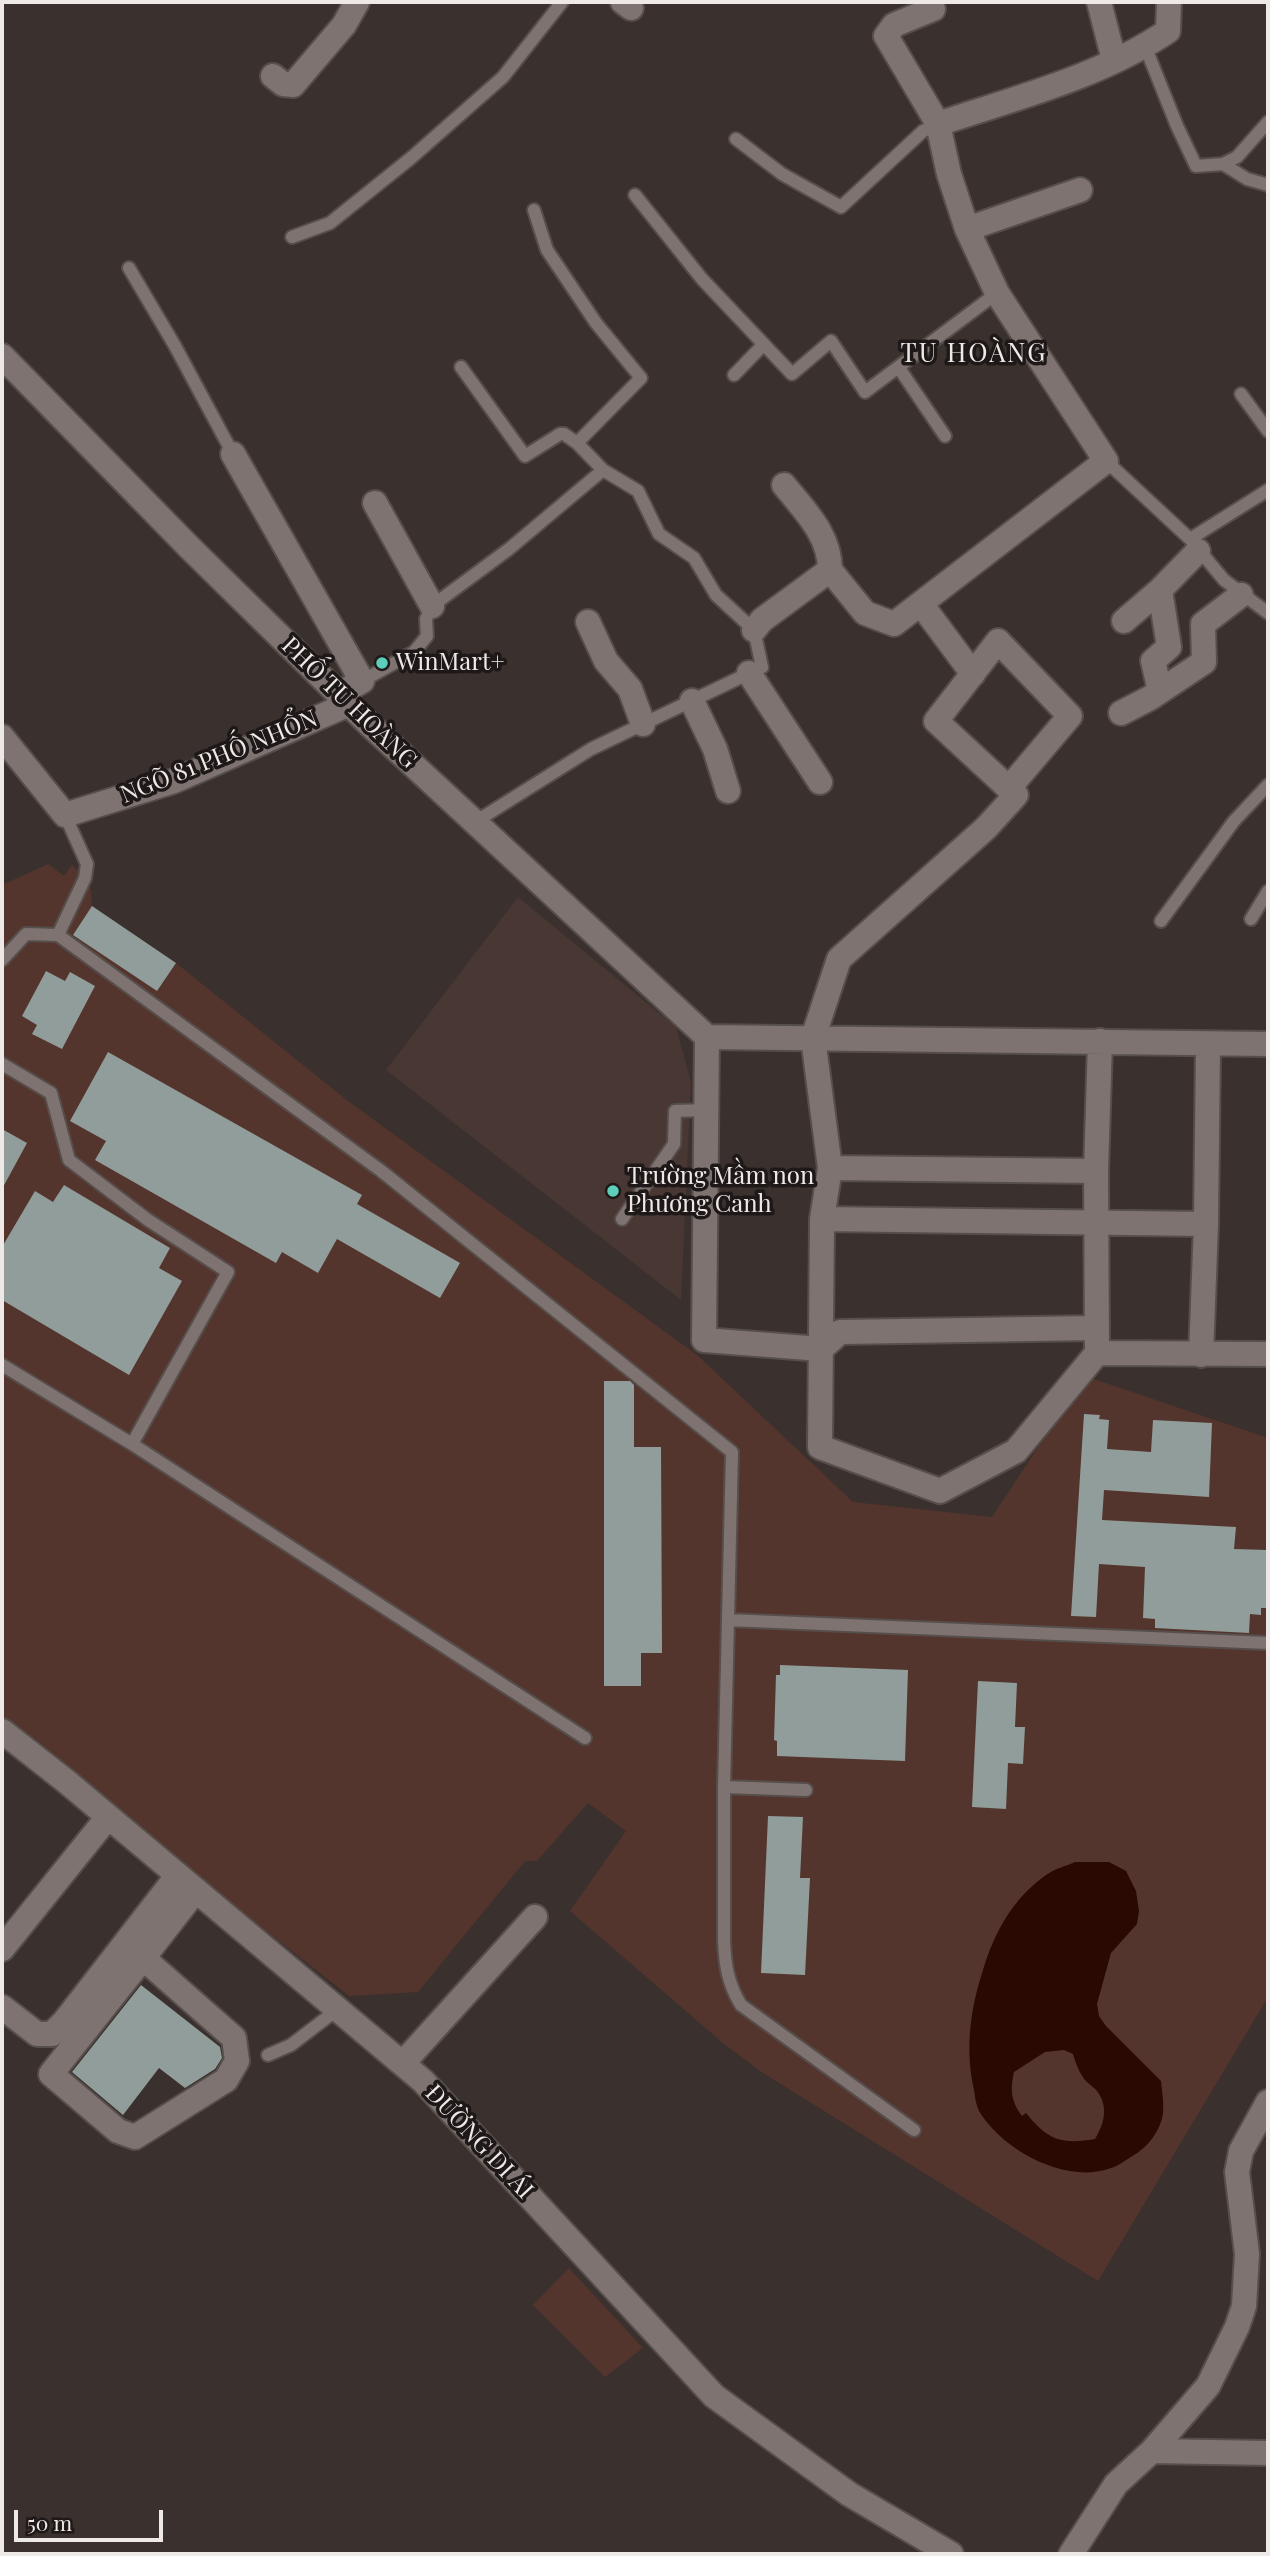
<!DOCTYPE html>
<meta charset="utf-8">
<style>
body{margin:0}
#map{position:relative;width:1270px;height:2556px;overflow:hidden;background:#3a302d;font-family:"Playfair Display",serif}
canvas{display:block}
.frame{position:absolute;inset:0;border:4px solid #eee8e6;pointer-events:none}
.scale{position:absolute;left:14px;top:2510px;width:149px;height:32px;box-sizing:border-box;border:4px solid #eee8e6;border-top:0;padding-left:9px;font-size:21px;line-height:24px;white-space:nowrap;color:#eee8e6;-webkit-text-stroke:5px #1e1918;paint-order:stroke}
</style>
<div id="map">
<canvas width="1270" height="2556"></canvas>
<div class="frame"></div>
<div class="scale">50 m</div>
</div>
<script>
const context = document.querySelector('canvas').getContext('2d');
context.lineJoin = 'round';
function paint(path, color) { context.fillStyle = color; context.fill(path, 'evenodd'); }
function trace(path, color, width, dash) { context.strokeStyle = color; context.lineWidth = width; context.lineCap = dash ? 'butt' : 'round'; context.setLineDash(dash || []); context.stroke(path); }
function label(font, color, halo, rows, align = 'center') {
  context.font = font + ' "Playfair Display",serif'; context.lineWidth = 7; context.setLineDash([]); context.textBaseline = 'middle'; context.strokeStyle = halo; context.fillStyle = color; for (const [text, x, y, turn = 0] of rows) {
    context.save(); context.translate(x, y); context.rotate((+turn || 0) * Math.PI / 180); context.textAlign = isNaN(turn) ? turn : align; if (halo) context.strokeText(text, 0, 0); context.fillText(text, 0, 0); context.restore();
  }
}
paint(new Path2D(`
 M518 897 676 1027 691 1082 681 1300 386 1070Z`), '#483733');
paint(new Path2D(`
 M48 864 64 876 72 865 90 882 92 906 176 963 348 1101 697 1355 853 1502 992 1517 1085 1376 1268 1438V1997L1098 2281 763 2073 724 2044 570 1911 626 1831 588 1803 537 1861H525L418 1992 349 1996 2 1723V885Z
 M569 2268 643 2348 605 2377 533 2305Z`), '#54352d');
paint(new Path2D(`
 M1075 1862H1109L1126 1871 1136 1891 1139 1911 1137 1924 1111 1953 1097 2004 1099 2016 1106 2026 1161 2081C1162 2091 1164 2103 1163 2113 1161 2130 1148 2147 1134 2155 1127 2159 1119 2166 1111 2168 1066 2185 1002 2150 979 2111 976 2105 975 2097 974 2090 965 2049 970 2010 983 1970 994 1933 1013 1898 1046 1875 1054 1869 1066 1866 1075 1862ZM1064 2050 1073 2054C1076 2064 1079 2072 1085 2080 1088 2084 1094 2087 1097 2091 1109 2107 1104 2124 1095 2139 1060 2145 1047 2139 1026 2113L1022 2116C1011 2101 1010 2090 1014 2072L1045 2052Z`), '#2b0903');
paint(new Path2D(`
 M92 906 176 963 157 991 73 935Z
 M46 971 65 981 70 972 95 986 62 1049 32 1034 37 1025 22 1016Z
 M108 1052 362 1195 357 1204 460 1263 440 1298 337 1239 318 1273 282 1252 276 1263 95 1160 106 1141 70 1121Z
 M2 1129 27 1143 2 1189Z
 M64 1185 170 1248 159 1268 182 1281 129 1375 2 1300V1247L35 1191 53 1202Z
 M604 1381H630L634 1385V1447H661L662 1653H641V1686H604Z
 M1084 1414 1100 1415 1099 1419 1109 1420 1107 1449 1151 1452 1153 1420 1212 1423 1209 1497 1104 1490 1102 1520 1236 1527 1234 1549 1268 1550V1608H1261V1615L1250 1614 1249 1633 1155 1628V1619L1143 1618 1145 1567 1099 1564 1096 1617 1071 1616Z
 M780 1665 908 1670 905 1761 777 1756V1741L774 1740 776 1675H780Z
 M978 1681 1017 1683 1015 1727H1025L1023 1764 1008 1763 1006 1809 972 1807Z
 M768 1816 803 1817 800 1878H810L805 1975 761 1973Z
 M141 1985 220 2047 222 2058 215 2069 185 2088 159 2068 123 2115 72 2072Z`), '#909d9a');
const lane = new Path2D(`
 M1145 46 1177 126 1196 166 1223 164 1247 179 1268 185
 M736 139 782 174 841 207 923 131 938 124
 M1223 164 1237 157 1268 122
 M635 195 702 279 792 374 831 341 865 392 997 293
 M292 237 330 223 411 158 503 77 562 2
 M129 268 175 346 233 454
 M461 367 525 456 560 434H564L577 443
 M899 368 945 436
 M734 375 764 344
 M1241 394 1268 431
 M1106 461 1190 539 1224 580 1268 613
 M1190 539 1268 490
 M362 681 414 652 427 636 426 619 432 606 509 549 603 470
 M475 822 591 749 762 667 754 630 716 595 694 558 659 534 638 491 603 470 577 443 641 378 596 323 547 250 534 210
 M1251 919 1268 891
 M1161 921 1234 821 1268 785
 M58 935 380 1170 732 1452 724 1787V1941C725 1965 728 1984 741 2005L914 2130
 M2 960 26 934 58 935 85 878 87 864 65 815
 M2 1064 51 1093 69 1160 148 1220 228 1272 132 1444
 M622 1219 674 1144 675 1111 706 1110
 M2 1365 132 1444 585 1738
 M728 1620 1268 1643
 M724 1787 806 1790
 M268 2055 291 2045 338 2009`);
const street = new Path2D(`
 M623 2 631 8
 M1099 2 1114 60
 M273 76 283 84 293 85 344 25 357 2
 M938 124C1015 98 1100 77 1168 31L1169 2
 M967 229 1080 190
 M2 356 189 547 371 726 707 1037
 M233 454 362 681 339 694
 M784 485C805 511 830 535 830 570
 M375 503 432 606
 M830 570 865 613 894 624 1106 461 997 293 967 229 949 174 938 124 886 36 894 25 933 9 929 2
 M1160 590 1169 647 1153 661 1160 691
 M921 604 973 674
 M1124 621 1160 590 1198 551
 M588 622 606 661 630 689 643 724
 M754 630 762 620 830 570
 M749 673 820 782
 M692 701 715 749 728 791
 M1121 713 1150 698 1204 662 1203 624 1241 595
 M2 737 65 815 174 781 349 704
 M1009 788 1070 716 998 641 936 721 1016 795 986 828 839 959 813 1038 830 1168 822 1219 820 1447 940 1491 1016 1451 1097 1353 1096 1171 1100 1041
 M707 1037 704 1340 821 1349 840 1332 1095 1328
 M707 1037 1268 1044
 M830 1168 1096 1171
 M822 1219 1206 1224
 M1097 1353 1268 1354
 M1201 1355 1206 1224 1208 1045
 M2 1731 67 1782 423 2081 714 2396 849 2494 951 2554
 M2 1949 108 1817
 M143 1958 51 2074 118 2131 135 2137 226 2080 237 2061 234 2038 143 1958 196 1890
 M2 2007 37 2034H52L64 2022 178 1875
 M403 2063 535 1917
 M1152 2451 1208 2386 1237 2327 1244 2306 1247 2254 1237 2172 1241 2151 1268 2102
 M1071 2554 1116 2484 1152 2451 1268 2453`);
trace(lane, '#564e4b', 16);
trace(street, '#564e4b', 28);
trace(lane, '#7e7370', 12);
trace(street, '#7e7370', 24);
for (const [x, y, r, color] of [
 [382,663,7,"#5cceba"],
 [613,1191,7,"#5cceba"]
]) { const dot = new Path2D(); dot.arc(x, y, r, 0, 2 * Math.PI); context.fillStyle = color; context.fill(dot); trace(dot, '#1e1918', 2.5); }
label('24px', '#eee8e6', '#1e1918', [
 ["WinMart+",396,663],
 ["Trường Mầm non",627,1177],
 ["Phương Canh",627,1205]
], 'left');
label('24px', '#eee8e6', '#1e1918', [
 ["PHỐ TU HOÀNG",349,703,44],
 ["NGÕ 81 PHỐ NHỔN",219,757,-22],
 ["ĐƯỜNG DI ÁI",479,2142,47]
]);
context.letterSpacing = '2px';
label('26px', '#eee8e6', '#1e1918', [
 ["TU HOÀNG",974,354]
]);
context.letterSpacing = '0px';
</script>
